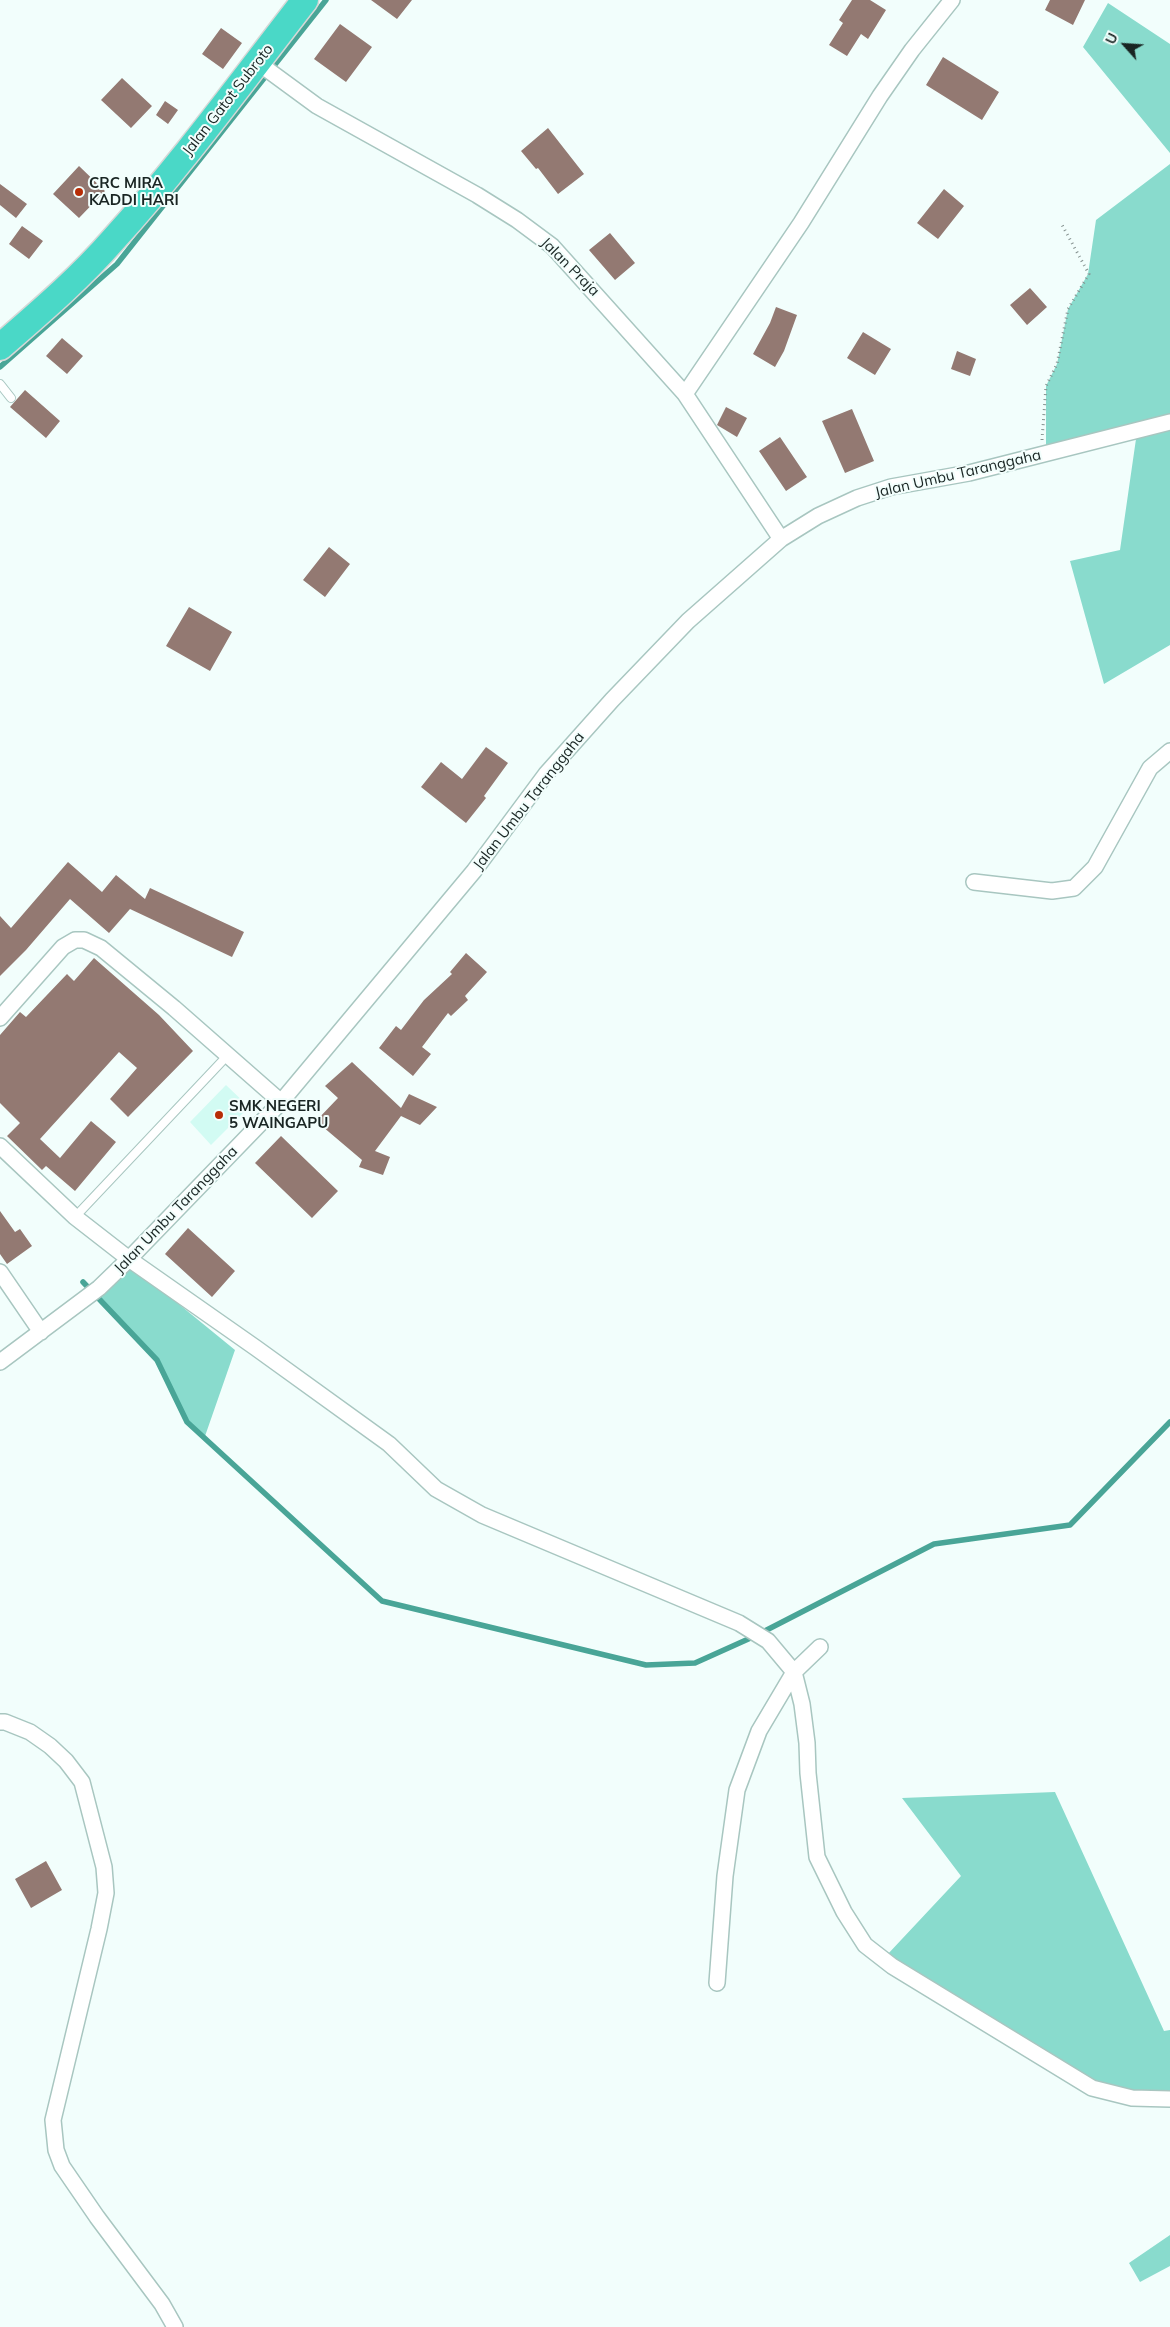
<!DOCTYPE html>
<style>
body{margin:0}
#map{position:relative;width:1170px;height:2327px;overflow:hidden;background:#f2fefc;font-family:Mulish,sans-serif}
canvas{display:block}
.north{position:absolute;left:1100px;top:20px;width:50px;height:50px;-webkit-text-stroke:4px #f2fefc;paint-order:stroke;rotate:296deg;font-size:14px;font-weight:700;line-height:20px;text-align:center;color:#192523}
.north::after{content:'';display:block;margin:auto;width:18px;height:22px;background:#192523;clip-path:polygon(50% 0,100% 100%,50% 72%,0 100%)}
</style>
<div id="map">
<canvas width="1170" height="2327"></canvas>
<div class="north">U</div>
</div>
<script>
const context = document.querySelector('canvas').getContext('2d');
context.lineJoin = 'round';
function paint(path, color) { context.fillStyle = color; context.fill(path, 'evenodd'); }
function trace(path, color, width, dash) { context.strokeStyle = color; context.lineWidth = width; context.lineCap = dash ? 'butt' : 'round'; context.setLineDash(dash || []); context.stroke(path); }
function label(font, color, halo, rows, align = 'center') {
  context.font = font + ' Mulish,sans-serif'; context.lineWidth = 4; context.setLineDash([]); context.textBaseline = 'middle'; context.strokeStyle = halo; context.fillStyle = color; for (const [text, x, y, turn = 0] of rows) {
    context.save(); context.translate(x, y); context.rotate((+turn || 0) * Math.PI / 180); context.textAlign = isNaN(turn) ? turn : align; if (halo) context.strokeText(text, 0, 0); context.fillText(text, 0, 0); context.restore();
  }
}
paint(new Path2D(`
 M226 1085 249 1107 211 1145 190 1122Z`), '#d2fbf3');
paint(new Path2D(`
 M1108 3 1170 44V153L1083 47Z
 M1170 164V645L1104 684 1070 561 1120 550 1137 432 1046 455V386L1057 364 1068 309 1088 274 1096 220Z
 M126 1261 235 1350 204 1439 187 1422 157 1360 94 1293Z
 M1055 1792 1164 2031 1170 2030V2093L1135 2094 1100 2085 887 1955 961 1876 902 1798Z
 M1170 2235V2266L1140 2282 1129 2263Z`), '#89dbcd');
trace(new Path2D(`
 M0 367 117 264 326 0
 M83 1282 157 1360 187 1422 382 1601 646 1665 695 1663 755 1636 934 1544 1070 1525 1170 1422`), '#49a597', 5.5);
paint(new Path2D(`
 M371 0H412L397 19Z
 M852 0H870L886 10 868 39 861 34 847 56 829 45 843 23 839 20Z
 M1050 0H1085L1073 25 1045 10Z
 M340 24 372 47 346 82 314 59Z
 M221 28 242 43 223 69 202 54Z
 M943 57 999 92 982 120 926 85Z
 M122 78 152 106 131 128 101 100Z
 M165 101 178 110 168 124 156 115Z
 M548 128 584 174 558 194 538 168 536 169 521 151Z
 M79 166 105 191 79 218 53 194Z
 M0 184 27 204 16 218 0 205Z
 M944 189 964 206 938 239 917 223Z
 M22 226 43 241 29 259 9 244Z
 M610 233 635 263 615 280 589 250Z
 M1030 288 1047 307 1027 325 1010 305Z
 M776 307 797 315 784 351 775 367 753 354 770 323Z
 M863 332 891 349 875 375 847 358Z
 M62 338 83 356 67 374 46 356Z
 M957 351 976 359 970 376 951 369Z
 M25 390 60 421 46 438 10 407Z
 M726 407 747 418 737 437 717 425Z
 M852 409 874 461 845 473 822 421Z
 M780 437 807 477 786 491 759 451Z
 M329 547 350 564 325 597 303 580Z
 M189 607 232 632 210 671 166 646Z
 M486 747 508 763 484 796 486 798 466 823 421 787 441 762 462 779Z
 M68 862 102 892 116 875 145 899 150 888 244 932 232 957 130 909 109 933 70 899 26 950 0 976V916L11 928Z
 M466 953 487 972 465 996 468 1000 451 1016 448 1013 422 1047 431 1054 413 1076 379 1048 396 1026 401 1030 424 1000 452 974 450 972Z
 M94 958 159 1015 193 1051 128 1117 110 1099 137 1068 119 1052 40 1139 60 1158 91 1121 116 1142 75 1191 46 1166 42 1170 7 1136 20 1123 0 1103V1035L20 1012 26 1017 67 974 74 981Z
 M352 1062 401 1108 409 1094 437 1107 420 1125 401 1116 375 1151 390 1157 383 1175 359 1167 362 1160 316 1121 338 1098 325 1086Z
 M281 1136 338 1191 312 1218 255 1163Z
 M0 1211 15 1232 20 1229 32 1246 7 1264 0 1254Z
 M188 1228 235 1271 212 1297 165 1254Z
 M46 1861 62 1890 31 1908 15 1879Z`), '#937972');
const service = new Path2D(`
 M0 384 11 398
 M75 1217 227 1056`);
const minor = new Path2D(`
 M257 62 317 106 477 195 517 220 552 246 685 394 781 539
 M685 394 801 223 880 96 912 50 952 0
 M974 882 1052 891 1074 888 1095 867 1150 768 1170 751
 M0 1018 63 947 75 940H84L101 948 174 1008 281 1102
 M0 1146 75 1217 129 1259 256 1348 389 1444 436 1489 482 1515 739 1623 768 1641 794 1672 802 1704 807 1743 808 1773 817 1857 844 1912 865 1945 892 1966 1092 2088 1132 2098 1170 2099
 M0 1272 41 1332
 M0 1362 99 1288 129 1259 281 1102 474 871 546 774 612 700 688 621 781 539 818 516 857 498 891 487 969 473 1170 422
 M0 1722H5L30 1732 50 1746 66 1761 82 1782 104 1867 106 1893 99 1929 53 2120 56 2150 62 2166 97 2217 162 2304 175 2327
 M717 1983 725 1876 737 1790 759 1731 794 1672 820 1647`);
const trunk = new Path2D(`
 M0 347C39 313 79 279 113 240 182 164 242 81 305 0`);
trace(service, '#a8c6c0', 10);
trace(minor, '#a8c6c0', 18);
trace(trunk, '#d6d8d7', 29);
trace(new Path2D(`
 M1042 440 1046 386 1057 364 1068 309 1089 274 1061 223`), '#85918f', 3, [1, 4]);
trace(service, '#fff', 8);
trace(minor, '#fff', 15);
trace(trunk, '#4ad8c7', 26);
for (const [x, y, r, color] of [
 [79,192,5,"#b72d06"],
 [219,1115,5,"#b72d06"]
]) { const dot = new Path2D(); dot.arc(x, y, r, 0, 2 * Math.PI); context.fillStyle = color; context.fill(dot); trace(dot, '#f2fefc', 2); }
label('15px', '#192523', '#f2fefc', [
 ["Jalan Gatot Subroto",228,100,-52],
 ["Jalan Praja",570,267,45],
 ["Jalan Umbu Taranggaha",958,474,-13],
 ["Jalan Umbu Taranggaha",529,801,-52],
 ["Jalan Umbu Taranggaha",176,1210,-46]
]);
label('bold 15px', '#192523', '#f2fefc', [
 ["CRC MIRA",89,183],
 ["KADDI HARI",89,200],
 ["SMK NEGERI",229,1106],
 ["5 WAINGAPU",229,1123]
], 'left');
</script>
